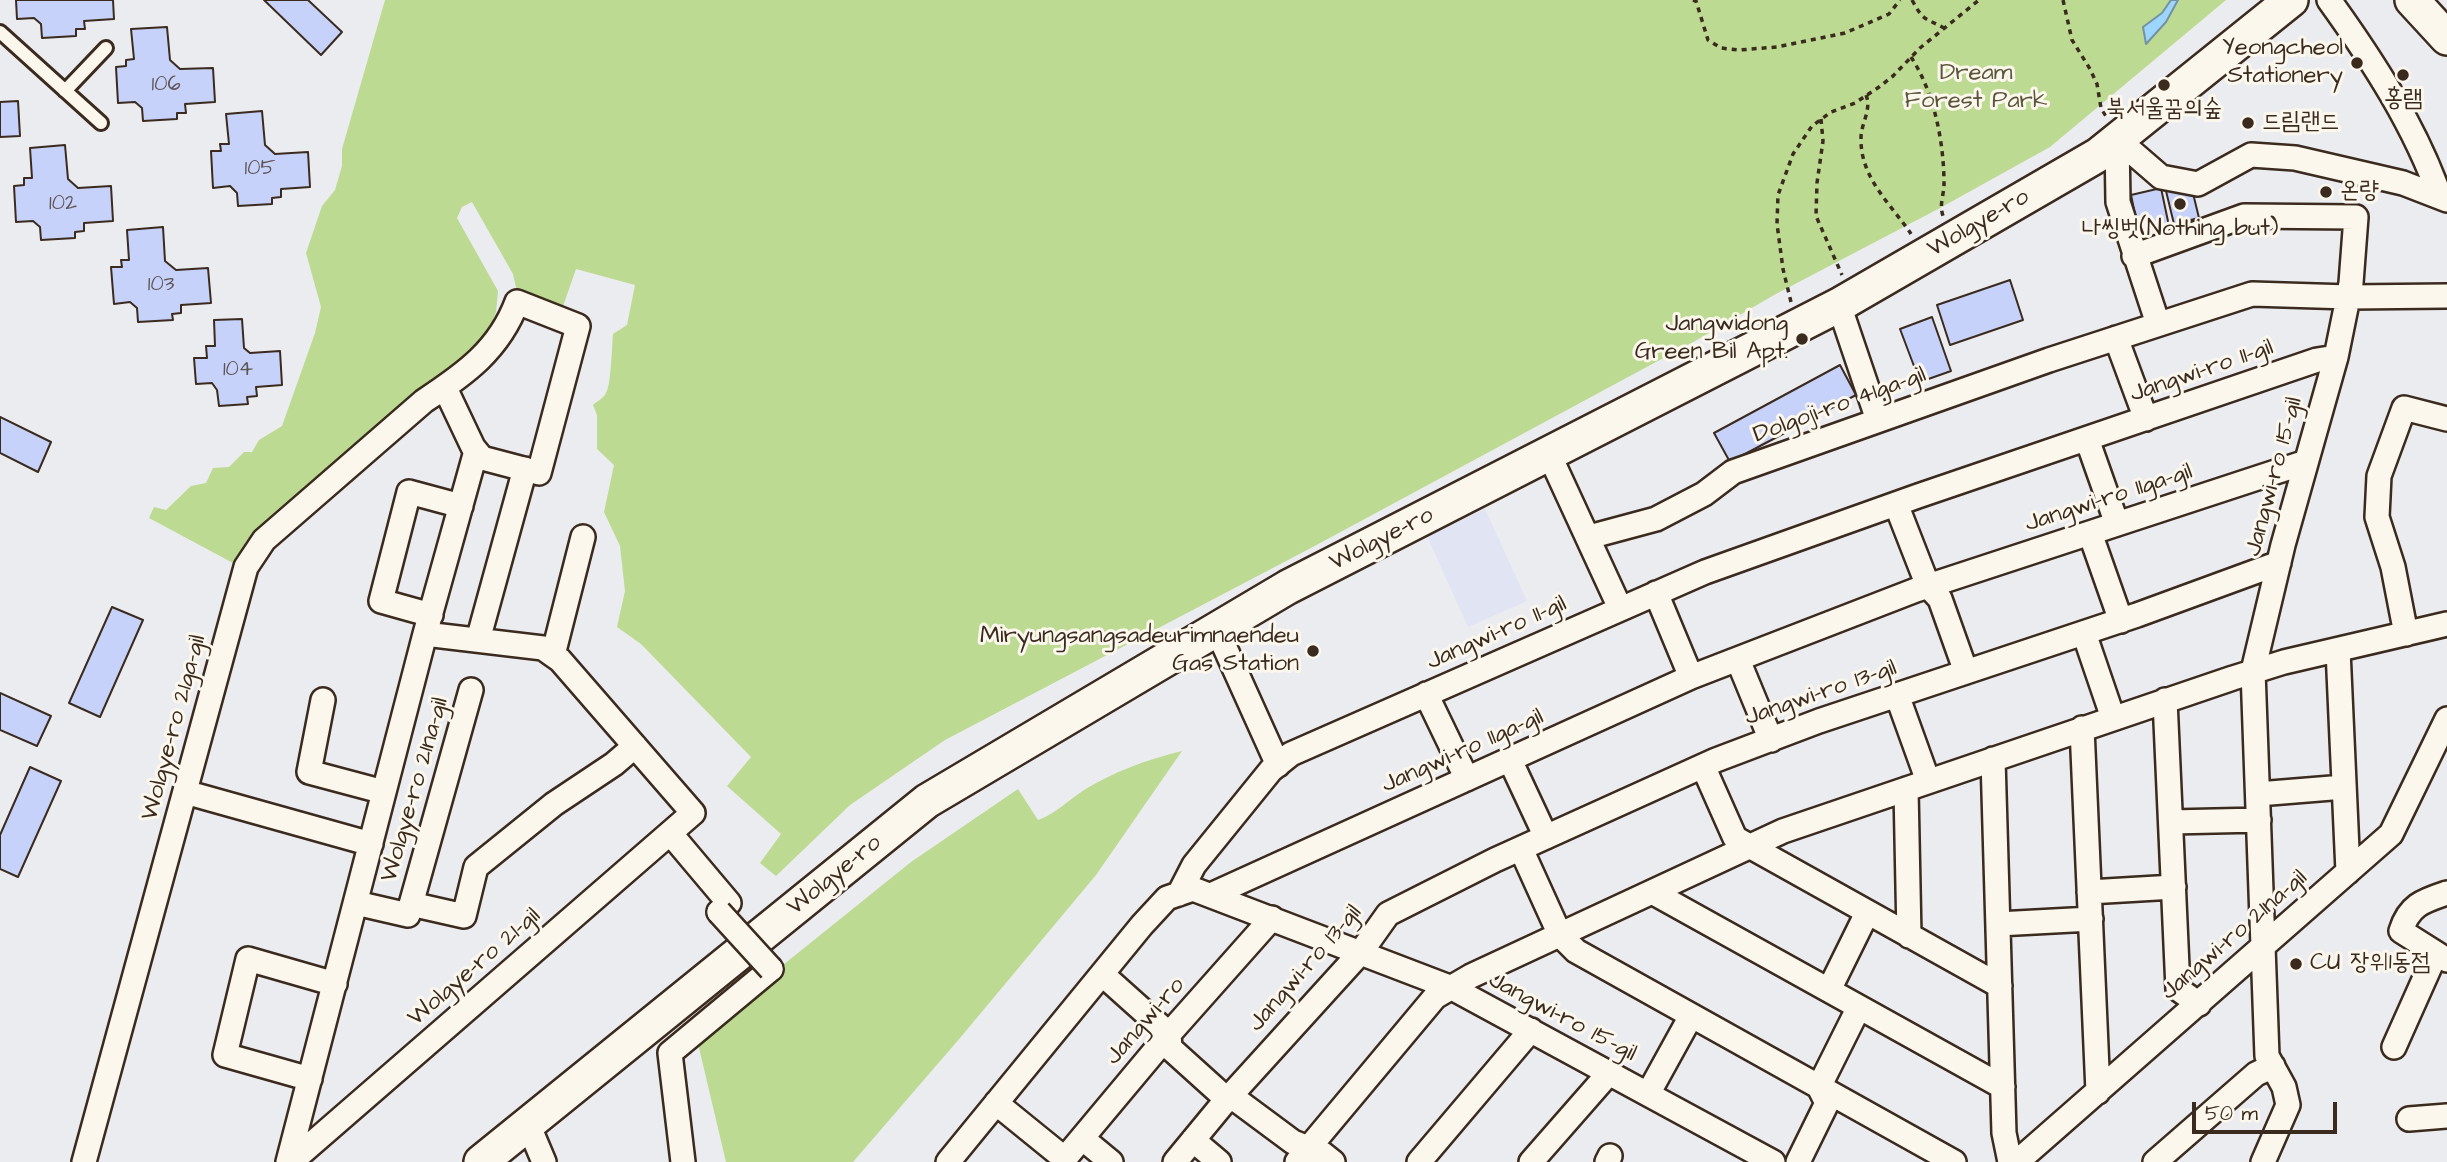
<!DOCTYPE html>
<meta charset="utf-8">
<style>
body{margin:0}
#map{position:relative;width:2447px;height:1162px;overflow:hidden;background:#ebecf0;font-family:"Architects Daughter",sans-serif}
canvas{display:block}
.scale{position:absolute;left:2192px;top:1102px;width:145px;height:32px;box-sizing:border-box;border:4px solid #3b2a1e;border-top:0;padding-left:9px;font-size:21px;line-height:24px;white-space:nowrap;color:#3b2a1e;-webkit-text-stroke:5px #fbf7ec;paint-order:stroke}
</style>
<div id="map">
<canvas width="2447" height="1162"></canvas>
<div class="scale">50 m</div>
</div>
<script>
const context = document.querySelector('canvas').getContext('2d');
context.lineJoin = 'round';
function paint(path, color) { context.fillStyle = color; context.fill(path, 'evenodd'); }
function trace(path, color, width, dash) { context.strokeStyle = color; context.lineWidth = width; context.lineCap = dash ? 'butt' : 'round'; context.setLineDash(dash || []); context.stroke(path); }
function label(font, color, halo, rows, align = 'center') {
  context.font = font + ' "Architects Daughter","Poor Story",sans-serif'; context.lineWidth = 6; context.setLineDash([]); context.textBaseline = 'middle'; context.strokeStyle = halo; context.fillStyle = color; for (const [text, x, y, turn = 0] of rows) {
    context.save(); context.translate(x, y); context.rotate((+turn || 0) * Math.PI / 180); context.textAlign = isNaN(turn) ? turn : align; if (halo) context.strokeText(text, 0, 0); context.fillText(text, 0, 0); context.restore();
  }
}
paint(new Path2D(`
 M1485 509 1527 601 1468 627 1427 536Z`), '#e0e4f3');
paint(new Path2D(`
 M385 0H2226L2050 147 1940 208 1774 295 1695 341 1309 549 945 740 850 805 776 876 760 863 781 834 727 786 751 757 641 644 617 627 625 591 620 546 604 512 614 465 597 449V415L593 405C596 402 604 398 606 393 611 386 612 346 613 334L627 325 635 285 576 269 561 312 517 292 513 274 472 202 462 207 457 218 498 291 496 312 485 342 247 540 233 563 149 518 154 507 166 510 191 486 206 483 213 468 229 467 244 452H252L259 440 282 426 315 333 321 307 306 253 322 206 335 190 342 166V149Z
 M1182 751 1096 875 960 1038 853 1162H726L696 1035 911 862 1018 789 1038 820C1055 814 1069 800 1084 790 1113 772 1149 759 1182 751Z`), '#bcda91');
const water = new Path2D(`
 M2171 0H2178L2166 22 2146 44 2143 27 2162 13Z`);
paint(water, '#9cd6fc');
trace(water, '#7591a3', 2);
const building = new Path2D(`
 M16 0H113L114 19 84 21 85 29H76V36L42 38 41 24 34 18 17 19Z
 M264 0H308L342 32 321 55Z
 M167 27 170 60 180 69 213 68 215 102 185 104 186 113H177V119L143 121 142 108 135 102 118 103 116 67 126 66V60L134 59 131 29Z
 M18 101 20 136 0 137V102Z
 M262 111 265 145 275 154 308 152 310 187 281 189V197L272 198V204L238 206 237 193 230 186 213 188 211 151H221L220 144H229L226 114Z
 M65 145 68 179 78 188 111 186 113 221 84 223V231L75 232V238L41 240 40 227 33 221 16 222 14 186 24 185V178H32L30 148Z
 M2191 185 2199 218 2174 224 2166 191Z
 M2161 188 2169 226 2139 233 2131 195Z
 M163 227 165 261 176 270 208 268 211 303 181 305V313L172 314 173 320 138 322 137 308 130 302 114 304 111 267H122L121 260H129L127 230Z
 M2010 280 2023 320 1950 345 1937 305Z
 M1932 317 1951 371 1920 382 1900 329Z
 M242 319 244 348 250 353 280 351 282 385 256 387 257 396 247 397 248 404 219 406 217 390 212 383 196 384 194 358H207L206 346H215L214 320Z
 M1840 365 1856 395 1730 462 1714 433Z
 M0 417 51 442 38 472 0 453Z
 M112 607 143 620 100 717 69 703Z
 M0 693 51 716 37 746 0 730Z
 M30 767 61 781 18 877 0 869V835Z`);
paint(building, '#c6d2f9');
trace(building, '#3b2a1e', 2);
const lane = new Path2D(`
 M0 32 101 123
 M65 91 106 48`);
const street = new Path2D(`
 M2329 0C2373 61 2415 126 2440 197
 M2117 139 2161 177 2198 184 2251 155 2295 158 2403 183 2447 200
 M2117 139 2118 202 2158 324
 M2134 256 2244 216 2356 217 2351 283 2336 357 2283 545 2253 671 2267 1056 2284 1087 2288 1105 2263 1162
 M1839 305 1878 420
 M2116 338 2146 419
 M2087 439 2117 524
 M1549 454 1620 608
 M1896 504 1928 586 1940 599 1966 672
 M2090 533 2121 621
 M1589 537 1656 519 1704 494 1733 472 2049 360 2252 294 2349 297 2447 296
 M1656 593 1691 677
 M431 615 381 601 409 492 461 506
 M1217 630 1278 765
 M2084 633 2113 718
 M2406 634 2393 567 2377 517 2379 476 2404 408 2447 419
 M478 640 525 469
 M2338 650 2348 872
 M553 655 583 537
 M1738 660 1771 740
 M1426 694 1467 779
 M1897 695 1928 781
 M323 700 309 772 384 792
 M2165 700 2178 989 2199 1004
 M2082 728 2098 1092
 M1993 759 2004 1133 2010 1162
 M1510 760 1546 837
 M1703 766 1735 838 2000 986
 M1906 789 1909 936
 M185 792 371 844
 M2258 794 2344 787
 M2171 822 2259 820
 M670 833 729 903 719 912
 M1521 849 1560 935 1576 951 1954 1162
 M1652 892 2003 1087
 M2089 892 2174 887
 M2447 893C2423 901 2409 905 2401 931L2447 960
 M1179 894 1194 865 1271 770 1291 754 1705 572 1918 496 2317 360 2336 357
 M1211 895 1691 677 1916 590 2306 462
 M356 903 408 915 471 690
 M411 904 464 916 476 867 554 804 614 764 635 746
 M1998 924 2091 919
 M1102 974 1169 1034 1170 1048 1221 1094 1231 1096 1293 1142 1323 1154 1333 1162
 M1829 990 1867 913
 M2394 1047 2436 953
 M310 1079 225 1055 248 959 335 984
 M1648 1094 1691 1016
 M996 1103 1065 1159
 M2409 1119 2447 1116
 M528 1124 544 1162
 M1082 1138 1111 1162
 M1193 1140 1219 1162
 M84 1162 246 567 264 540 424 401C465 374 499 350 517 302L578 326 539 473 482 458 473 447 445 388
 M288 1162 425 634 476 451
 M291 1162 693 813 560 660 543 648 425 634
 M683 1162 670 1053 771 969
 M948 1162 1142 925 1167 898 1193 889 1452 988 1773 1162
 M1062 1162 1169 1034 1272 918
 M1175 1162 1222 1105 1361 952 1388 914 1495 860 1716 760 1819 721 2137 615 2279 563
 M1297 1162 1435 997 1471 976 1783 831 2233 678 2284 662 2447 624
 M1419 1162 1531 1030
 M1531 1162 1609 1073
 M1607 1162 1610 1156
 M1798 1162 1827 1103 1819 1087 1859 1007
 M2017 1162 2391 834 2447 719
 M2155 1162 2256 1074 2273 1066`);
const secondary = new Path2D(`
 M2412 0 2447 38
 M481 1162 927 801 1288 587 1839 305 2098 155 2291 0`);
trace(lane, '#3b2a1e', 18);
trace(street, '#3b2a1e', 28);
trace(secondary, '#3b2a1e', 38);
trace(new Path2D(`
 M1693 0 1696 1 1708 40 1721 48 1739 50 1777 47 1845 33 1889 14 1900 0
 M1912 0C1924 22 1924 17 1944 28
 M2063 0 2072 40 2090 69 2097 84 2101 108 2107 118
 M1911 57C1934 92 1944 142 1944 184 1944 195 1939 204 1943 216
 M1866 95C1872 110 1861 123 1861 138 1860 178 1891 204 1911 234
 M1821 119 1823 141 1817 183 1816 216 1842 275
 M1791 302 1783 269 1777 224 1778 195 1793 154 1812 126 1831 112 1855 103 1879 87 1893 76 1920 48 1979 0`), '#3b2a1e', 3.5, [5, 5]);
trace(lane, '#fbf7ec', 12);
trace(street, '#fbf7ec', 23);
trace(secondary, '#fbf7ec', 33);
const streetBridge = new Path2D(`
 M719 912 771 969`);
trace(streetBridge, '#3b2a1e', 28, []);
trace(streetBridge, '#fbf7ec', 23);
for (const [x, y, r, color] of [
 [2357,63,7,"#3b2a1e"],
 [2403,75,7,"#3b2a1e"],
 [2164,85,7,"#3b2a1e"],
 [2248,123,7,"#3b2a1e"],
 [2326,192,7,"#3b2a1e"],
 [2180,204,7,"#3b2a1e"],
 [1802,339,7,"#3b2a1e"],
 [1313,651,7,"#3b2a1e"],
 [2296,964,7,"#3b2a1e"]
]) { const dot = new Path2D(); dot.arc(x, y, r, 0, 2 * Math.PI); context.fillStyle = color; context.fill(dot); trace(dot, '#fbf7ec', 2.5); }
label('21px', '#5e5455', null, [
 ["106",166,86],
 ["105",260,170],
 ["102",63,205],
 ["103",161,286],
 ["104",238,371]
]);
label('24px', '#3b2a1e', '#fbf7ec', [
 ["Yeongcheol",2343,49],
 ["Stationery",2343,77],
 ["홍램",2403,100,"center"],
 ["북서울꿈의숲",2164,110,"center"],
 ["드림랜드",2262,123,"left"],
 ["온량",2340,192,"left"],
 ["나씽벗(Nothing but)",2180,230,"center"],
 ["Jangwidong",1788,325],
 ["Green Bil Apt.",1788,353],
 ["Miryungsangsadeurimnaendeu",1299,637],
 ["Gas Station",1299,665],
 ["CU 장위1동점",2310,964,"left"]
], 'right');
label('24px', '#5b563b', '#fbf7ec', [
 ["Dream",1976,74],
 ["Forest Park",1976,102]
]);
label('24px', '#3b2a1e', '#fbf7ec', [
 ["Wolgye-ro",1979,224,-30],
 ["Jangwi-ro 11-gil",2202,372,-19],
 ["Dolgoji-ro 41ga-gil",1840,406,-20],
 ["Jangwi-ro 15-gil",2275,477,-75],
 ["Jangwi-ro 11ga-gil",2109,499,-18],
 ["Wolgye-ro",1382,540,-27],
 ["Jangwi-ro 11-gil",1497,634,-24],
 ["Jangwi-ro 13-gil",1821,694,-19],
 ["Wolgye-ro 21ga-gil",175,728,-75],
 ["Jangwi-ro 11ga-gil",1463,752,-24],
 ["Wolgye-ro 21na-gil",416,790,-74],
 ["Wolgye-ro",835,876,-39],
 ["Jangwi-ro 21na-gil",2235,936,-41],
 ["Wolgye-ro 21-gil",475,968,-41],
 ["Jangwi-ro 13-gil",1306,969,-49],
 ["Jangwi-ro 15-gil",1562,1018,28],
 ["Jangwi-ro",1146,1022,-49]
]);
</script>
